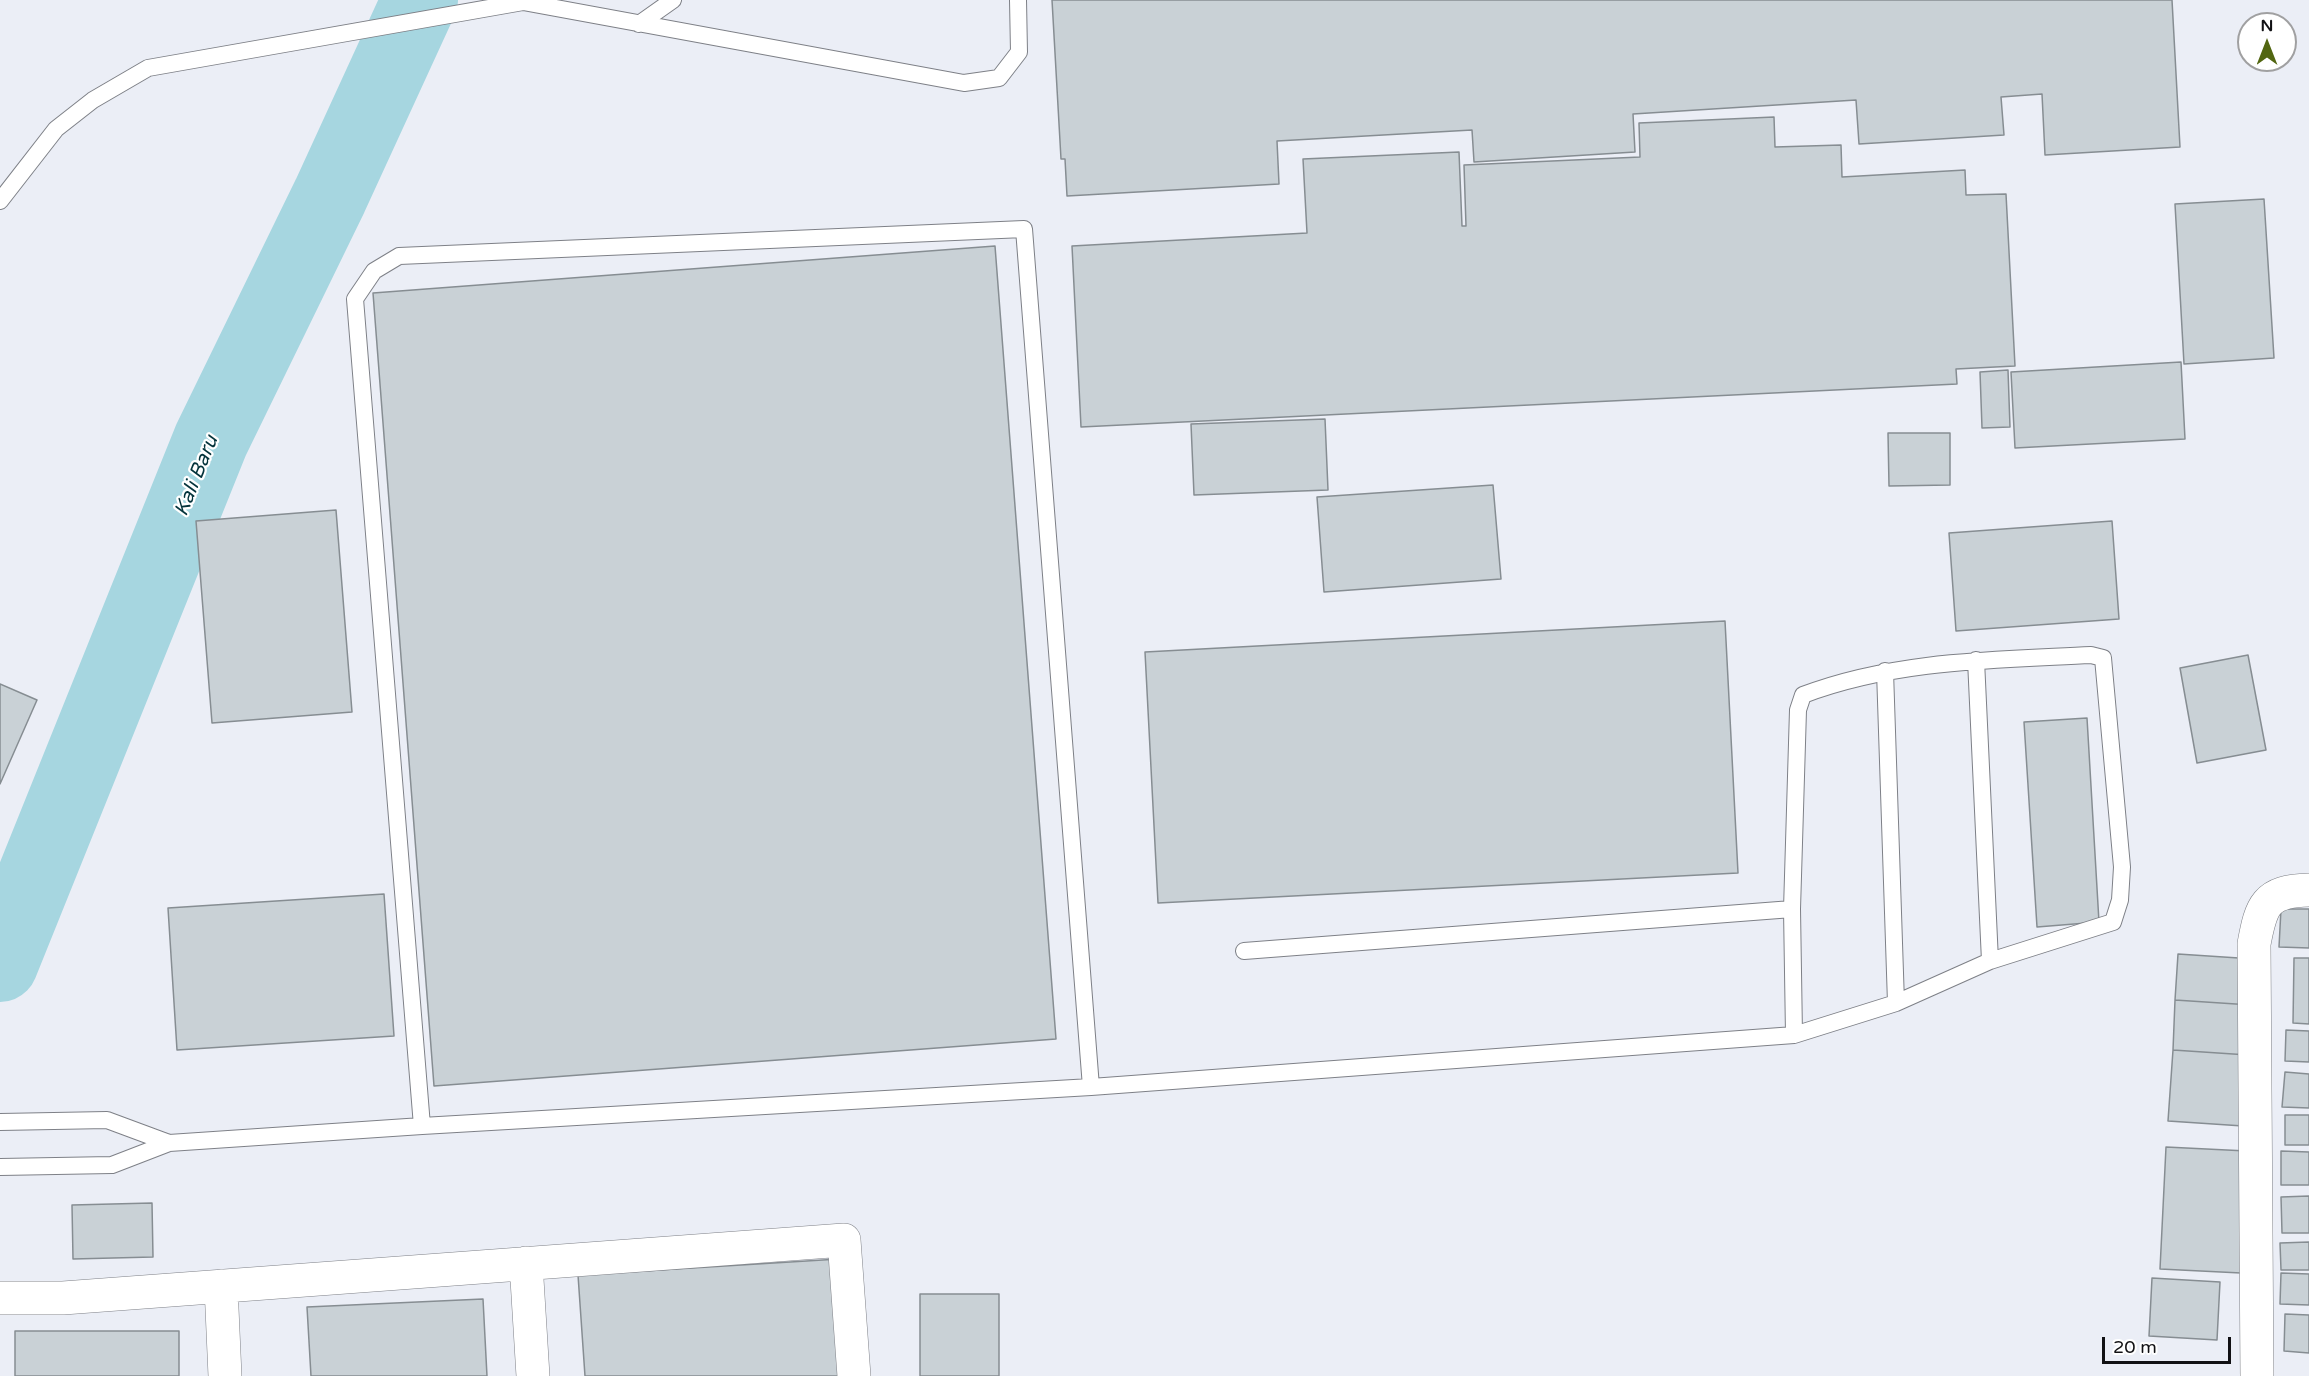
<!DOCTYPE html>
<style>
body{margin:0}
#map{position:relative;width:2309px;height:1376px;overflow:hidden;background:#ebeef6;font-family:"Varela Round",sans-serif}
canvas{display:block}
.north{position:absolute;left:2237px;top:12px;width:60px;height:60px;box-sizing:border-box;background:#fff;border:2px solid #a0a0a1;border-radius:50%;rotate:0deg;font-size:16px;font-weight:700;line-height:24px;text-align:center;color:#111114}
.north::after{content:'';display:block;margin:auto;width:21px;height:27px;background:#526611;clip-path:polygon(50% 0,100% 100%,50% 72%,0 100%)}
.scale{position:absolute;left:2102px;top:1337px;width:129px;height:27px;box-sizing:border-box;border:3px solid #111114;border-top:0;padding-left:8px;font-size:18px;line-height:21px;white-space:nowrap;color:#111114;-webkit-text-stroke:4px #fff;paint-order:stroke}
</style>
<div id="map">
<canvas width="2309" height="1376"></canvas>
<div class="north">N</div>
<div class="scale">20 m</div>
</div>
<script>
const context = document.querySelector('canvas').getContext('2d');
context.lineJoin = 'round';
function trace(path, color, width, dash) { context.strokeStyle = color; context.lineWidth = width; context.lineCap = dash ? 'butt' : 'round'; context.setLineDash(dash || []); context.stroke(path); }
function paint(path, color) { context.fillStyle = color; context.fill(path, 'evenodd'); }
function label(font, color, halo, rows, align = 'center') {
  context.font = font + ' "Varela Round",sans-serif'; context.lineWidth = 4.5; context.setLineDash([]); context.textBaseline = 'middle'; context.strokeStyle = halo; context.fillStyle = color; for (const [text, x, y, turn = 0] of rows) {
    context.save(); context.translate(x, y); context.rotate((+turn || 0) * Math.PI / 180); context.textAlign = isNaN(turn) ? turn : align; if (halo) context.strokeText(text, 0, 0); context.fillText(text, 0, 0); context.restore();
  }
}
trace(new Path2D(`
 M0 964 211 440 330 196 420 0`), '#a6d6e0', 76);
const building = new Path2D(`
 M1052 0H2172L2180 147 2045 155 2042 94 2001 97 2004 135 1859 144 1856 100 1633 114 1635 152 1474 162 1472 130 1277 141 1279 184 1067 196 1065 159H1061Z
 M1774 117 1775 147 1841 145 1842 177 1965 170 1966 195 2006 194 2015 366 1956 369 1957 384 1081 427 1072 246 1307 233 1303 159 1459 152 1462 226H1466L1464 165 1640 157 1639 123Z
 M2264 199 2274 358 2184 364 2175 204Z
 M995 246 1056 1039 434 1086 373 293Z
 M2181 362 2185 439 2015 448 2011 372Z
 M2008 370 2010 427 1982 428 1980 372Z
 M1325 419 1328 490 1194 495 1191 424Z
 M1888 433H1950V485L1889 486Z
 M1493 485 1501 579 1324 592 1317 497Z
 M336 510 352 712 212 723 196 521Z
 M2112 521 2119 619 1956 631 1949 533Z
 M1725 621 1738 873 1158 903 1145 652Z
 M2248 655 2266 750 2197 763 2180 668Z
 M0 684 37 700 0 784Z
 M2087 718 2099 922 2037 927 2024 722Z
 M384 894 394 1036 177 1050 168 908Z
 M2281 909H2309V948L2279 947Z
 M2178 954 2254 959 2251 1005 2175 1000Z
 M2294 958H2309V1024L2293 1023Z
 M2175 1000 2251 1005 2248 1055 2173 1050Z
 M2286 1030 2309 1031V1062L2285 1061Z
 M2173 1050 2248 1055 2243 1126 2168 1121Z
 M2285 1072 2309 1074V1108L2282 1107Z
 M2285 1115H2309V1145H2285Z
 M2166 1147 2247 1151 2241 1273 2160 1269Z
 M2281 1151 2309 1152V1185H2281Z
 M2309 1196V1233H2282L2281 1197Z
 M152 1203 153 1257 73 1259 72 1205Z
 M2309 1242V1270H2281L2280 1243Z
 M839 1259 846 1376H585L578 1275Z
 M2281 1273 2309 1274V1305L2280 1304Z
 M2152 1278 2220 1282 2217 1340 2149 1336Z
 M920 1294H999V1376H920Z
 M483 1299 487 1376H311L307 1307Z
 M2285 1314 2309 1315V1353L2284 1351Z
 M15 1331H179V1376H15Z`);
paint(building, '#c9d1d6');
trace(building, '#868d92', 1.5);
const service = new Path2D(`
 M639 24 673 0
 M0 201 56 129 93 100 148 68 523 2 964 83 999 78 1019 52 1018 0
 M1976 660 1990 961
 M1885 671 1896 1003
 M1244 951 1792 909
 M0 1122 107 1120 169 1143
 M422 1126 355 299 374 271 399 256 1024 229 1091 1087
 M0 1167 112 1165 169 1143 422 1126 1091 1087 1794 1035 1896 1003 1990 961 2113 922 2120 900 2122 867 2103 658 2091 655C1995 660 1895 660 1803 695L1798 710 1792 909 1794 1035`);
const minor = new Path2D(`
 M526 1263 533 1376
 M221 1286 225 1376
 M0 1298H63L844 1240 854 1376
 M2257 1376 2254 944C2261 906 2265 891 2309 890`);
trace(service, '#7e8087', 18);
trace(minor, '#7e8087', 34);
trace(service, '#fff', 16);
trace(minor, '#fff', 33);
label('italic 20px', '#04333b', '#fff', [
 ["Kali Baru",197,476,-68]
]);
</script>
